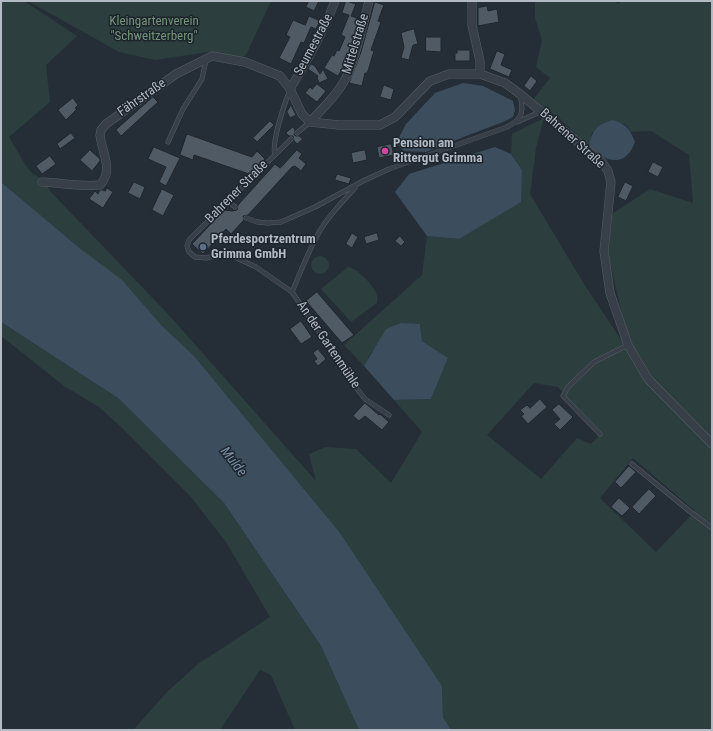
<!DOCTYPE html>
<meta charset="utf-8">
<style>
body{margin:0}
#map{position:relative;width:713px;height:731px;overflow:hidden;background:#252e37;font-family:"Roboto Condensed",sans-serif}
canvas{display:block}
.frame{position:absolute;inset:0;border:2px solid #b3bac3;pointer-events:none}
</style>
<div id="map">
<canvas width="713" height="731"></canvas>
<div class="frame"></div>
</div>
<script>
const context = document.querySelector('canvas').getContext('2d');
context.lineJoin = 'round';
function paint(path, color) { context.fillStyle = color; context.fill(path, 'evenodd'); }
function trace(path, color, width, dash) { context.strokeStyle = color; context.lineWidth = width; context.lineCap = dash ? 'butt' : 'round'; context.setLineDash(dash || []); context.stroke(path); }
function label(font, color, halo, rows, align = 'center') {
  context.font = font + ' "Roboto Condensed",sans-serif'; context.lineWidth = 3; context.setLineDash([]); context.textBaseline = 'middle'; context.strokeStyle = halo; context.fillStyle = color; for (const [text, x, y, turn = 0] of rows) {
    context.save(); context.translate(x, y); context.rotate((+turn || 0) * Math.PI / 180); context.textAlign = isNaN(turn) ? turn : align; if (halo) context.strokeText(text, 0, 0); context.fillText(text, 0, 0); context.restore();
  }
}
paint(new Path2D(`
 M1 1H24L77 36 46 65 50 102 9 137 26 166 33 174 45 181 50 191 168 314 316 481 309 454 326 447 356 449 391 483 422 432 394 400 431 399 448 358 422 341 420 324 371 353 364 366 344 345 422 275 427 236 459 239 522 170 511 154 512 134 544 118 536 148 530 194 584 284 634 359 626 331 608 254 612 214 650 189 693 203 689 155 651 131 631 132 625 124 602 123 592 133 589 146 559 118 533 100 550 78 536 67 542 40 535 18V1H615L618 4 621 1H712V730H451L443 717 442 686 82 250 1 182ZM534 383 558 387 602 433 591 444 577 438 541 479 487 435ZM633 458 695 511 656 552 600 498Z
 M28 1H271L246 55 241 58 208 52 155 60 119 52Z
 M311 265a9 9 0 1 1 18 0a9 9 0 1 1-18 0Z
 M348 267C356 267 376 287 377 296 378 298 377 300 377 303L351 322 321 289Z
 M1 322 118 398 224 503 321 646 359 730H295L271 675 260 670 220 730H133L167 692 198 664 270 617 226 542 191 497 120 426 99 407 64 386 1 336Z`), '#2c3e3d');
paint(new Path2D(`
 M463 83 483 86 513 101 515 110 513 117 503 122 471 134 426 152 404 151 396 143 406 124 435 93Z
 M613 120C627 125 630 129 635 142 630 155 623 163 608 159 602 157 595 150 589 146 593 129 596 125 613 120Z
 M495 147 511 154 522 170 521 202 459 239 427 236 395 192 409 174Z
 M1 182 82 250 122 280 161 325 194 356 340 533 442 686 443 717 451 730H359L321 646 224 503 118 398 1 322Z
 M401 323 420 324 422 341 448 358 431 399 394 400 364 366 386 329Z`), '#3c4d5e');
const building = new Path2D(`
 M309 1H319L314 11 306 7Z
 M346 1 356 4 351 16 359 19 348 59 338 76 324 68 332 55 334 56 337 50 339 51 345 37 341 35 349 15 342 13Z
 M375 2 384 5 378 21 381 22 371 50 374 51 368 71 367 73H365L362 86 349 83 361 52Z
 M487 6 488 11 497 9 499 22 478 26V8Z
 M309 16 320 21 316 29 311 27 304 43 301 42 291 64 279 58 290 37 286 35 293 20 305 25Z
 M414 29 418 44 413 45 409 60 401 58 404 47 401 33Z
 M426 37H441V52L426 51Z
 M457 50H470V61H455V53H457Z
 M497 51 505 54 501 65 512 70 509 77 490 69Z
 M311 64 315 66 320 74 323 69 328 79 319 83 317 78 318 76 308 69Z
 M531 76 537 81 530 91 524 86Z
 M317 84 326 91 317 102 305 93 310 87 312 89Z
 M384 85 394 89 391 100 380 97Z
 M153 97 158 102 121 136 116 130Z
 M73 98 78 105 75 108 77 109 66 120 58 110Z
 M291 105 296 115 290 118 287 112Z
 M270 121 274 125 257 142 253 138Z
 M293 127 295 130 294 135 296 136H299L303 139 297 144 294 141 293 136H289L286 133Z
 M71 133 75 138 60 149 57 144Z
 M187 134 252 157 257 151 265 159 249 174 194 155 193 160 180 155Z
 M391 144 394 155 379 158 377 147Z
 M154 147 180 158 166 186 159 182 166 167 148 159Z
 M90 150 100 159V161L92 171 80 160Z
 M297 150 302 154 299 158 306 164 301 171 295 166 292 167 248 215 243 216 244 220 231 234 226 229 203 254 192 244 224 210 232 211 237 210 238 205 275 164 280 168Z
 M365 150 367 160 353 163 351 153Z
 M50 156 56 164 42 174 36 166Z
 M653 162 663 167 658 177 648 172Z
 M337 174 351 178 349 184 335 180Z
 M134 182 145 187 140 199 128 193Z
 M625 182 633 186 626 201 618 197Z
 M107 188 113 192 103 208 89 199 95 191 98 194 100 190H103L105 191Z
 M162 189 174 195 163 216 152 210Z
 M352 233 358 237 352 248 346 244Z
 M377 233 379 240 366 244 364 237Z
 M400 236 405 242 401 246 395 241Z
 M317 292 354 335 342 343 306 301Z
 M301 321 312 337 301 344 290 329Z
 M318 349 326 359 318 366 314 361 317 359 313 353Z
 M540 399 547 407 528 424 521 416 524 414 520 410 527 405 530 408Z
 M365 403 379 415 380 414 389 422 382 430 365 416 359 421 353 416Z
 M559 404 573 417 560 430 554 424 560 419 552 410Z
 M629 466 636 472 621 488 615 482Z
 M649 489 656 496 639 514 632 507Z
 M619 498 630 508 622 516 611 507Z`);
paint(building, '#505a65');
trace(building, '#1f262e', 1);
const lane = new Path2D(`
 M517 122 540 112
 M297 133 310 122
 M291 139 189 240 187 246 189 252 195 257 206 258 226 253 256 267 292 292 330 347 344 372 365 399 389 415
 M168 142 183 109 202 79 206 60
 M275 155C271 143 285 102 290 90
 M228 201 235 207
 M246 218 257 222 268 223 281 222 315 207 365 180 389 169 507 127C523 119 524 111 520 95
 M292 292C301 271 309 249 321 229 330 214 343 201 355 188
 M600 434 563 396 568 387 594 362 628 345
 M632 464 688 510 712 528`);
const street = new Path2D(`
 M472 1V25L480 61V74
 M290 89C308 59 323 33 335 1
 M310 122C323 108 337 95 346 78 356 58 363 24 369 1
 M42 182C62 183 81 187 100 185 114 170 102 153 100 135L101 130 106 124 176 74 212 56 245 62 280 76 290 89 302 114 310 122 339 125H380L395 117 430 81 449 74H480L505 83 520 94 602 162 608 171 611 182 604 251 610 293 628 345 648 379 712 444`);
trace(lane, '#565d65', 5);
trace(street, '#565d65', 9);
trace(lane, '#383f48', 4);
trace(street, '#383f48', 8);
for (const [x, y, r, color] of [
 [385,151,4,"#d1479c"],
 [203,247,4,"#5c6f8a"]
]) { const dot = new Path2D(); dot.arc(x, y, r, 0, 2 * Math.PI); context.fillStyle = color; context.fill(dot); trace(dot, '#1d242c', 1.5); }
label('13px', '#74967a', '#1d242c', [
 ["Kleingartenverein",154,22],
 ["\"Schweitzerberg\"",154,37]
]);
label('13px', '#b3bac3', '#1d242c', [
 ["Mittelstraße",356,44,-73],
 ["Seumestraße",314,45,-62],
 ["Fährstraße",142,98,-35],
 ["Bahrener Straße",572,139,42],
 ["Bahrener Straße",237,192,-45],
 ["An der Gartenmühle",328,345,56]
]);
label('bold 13px', '#b3bac3', '#1d242c', [
 ["Pension am",393,144],
 ["Rittergut Grimma",393,159],
 ["Pferdesportzentrum",211,240],
 ["Grimma GmbH",211,255]
], 'left');
label('italic 14px', '#778da3', '#1d242c', [
 ["Mulde",233,462,52]
]);
</script>
